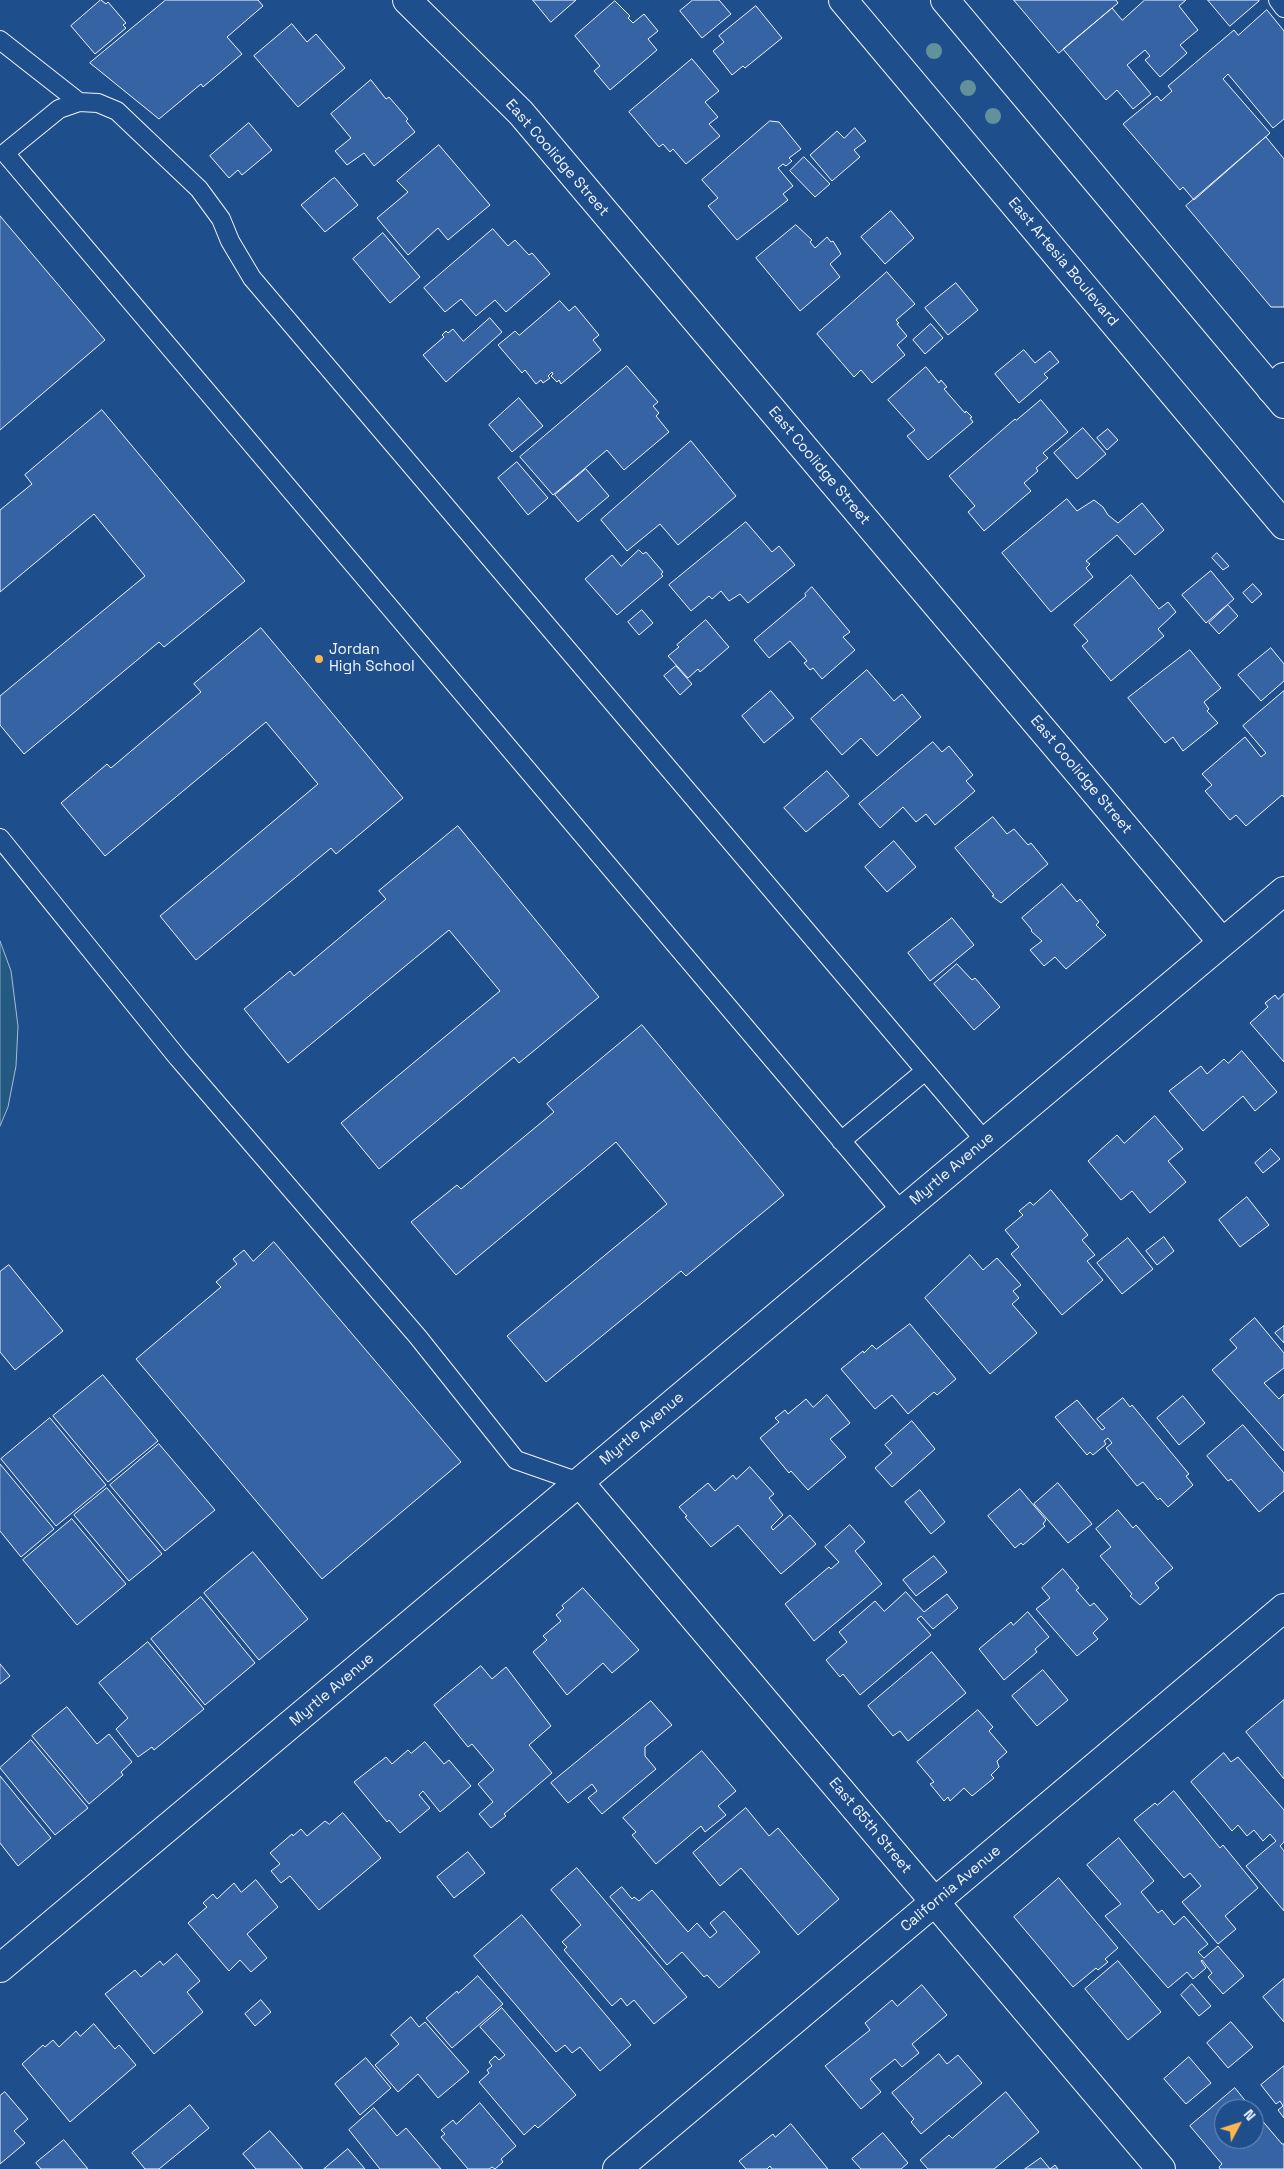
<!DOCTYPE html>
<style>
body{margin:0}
#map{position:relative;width:1284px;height:2169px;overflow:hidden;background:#1f4e8c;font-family:"Space Grotesk",sans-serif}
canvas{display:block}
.north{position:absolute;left:1214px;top:2099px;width:50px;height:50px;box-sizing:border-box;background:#1f4e8c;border:1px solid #7391ba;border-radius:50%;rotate:50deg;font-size:14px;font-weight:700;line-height:20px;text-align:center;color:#f2f6ff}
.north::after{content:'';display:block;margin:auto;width:18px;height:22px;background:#ffb74d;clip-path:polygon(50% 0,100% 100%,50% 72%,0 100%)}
</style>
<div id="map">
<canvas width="1284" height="2169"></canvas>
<div class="north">N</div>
</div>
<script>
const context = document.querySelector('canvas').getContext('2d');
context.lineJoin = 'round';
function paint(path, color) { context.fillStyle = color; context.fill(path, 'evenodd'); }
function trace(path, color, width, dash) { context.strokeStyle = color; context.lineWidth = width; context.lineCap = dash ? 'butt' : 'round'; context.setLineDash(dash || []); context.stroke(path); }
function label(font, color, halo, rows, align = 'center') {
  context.font = font + ' "Space Grotesk",sans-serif'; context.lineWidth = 4; context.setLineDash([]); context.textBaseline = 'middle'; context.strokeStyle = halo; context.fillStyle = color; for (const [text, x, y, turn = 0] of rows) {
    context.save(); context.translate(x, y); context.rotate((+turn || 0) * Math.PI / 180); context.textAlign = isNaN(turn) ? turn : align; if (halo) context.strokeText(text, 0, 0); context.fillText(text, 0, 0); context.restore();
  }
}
const green = new Path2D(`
 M0 941 11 971 18 1026 16 1066 8 1107 0 1126Z`);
paint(green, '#245a82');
trace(green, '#a8bbd7', 1);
const building = new Path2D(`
 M101 0 106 4 108 2 126 23 123 25 126 28 95 54 71 26Z
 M166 0H258L263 6 227 37 242 54 203 87 201 84 159 119 90 63Z
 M533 0H576L551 22Z
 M693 0H719L731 14 702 38 680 11Z
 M1014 0H1116L1118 3 1059 53Z
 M1145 0H1186L1179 6 1198 30 1180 45 1187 53 1160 77 1145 60 1150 56 1145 50 1127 65 1151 94 1133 109 1117 90 1106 100 1063 49 1112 8 1122 20Z
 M1208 0H1259V1L1230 26Z
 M615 1 630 16 628 18 633 23 644 14 658 31 648 39 657 50 610 90 594 71 600 66 575 36Z
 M756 6 782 38 745 68 743 66 732 75 713 51 724 42 719 36Z
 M1267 10 1284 31V119L1273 128 1228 74 1223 79 1270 133 1194 200 1183 187 1180 190 1123 124 1157 96 1161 101 1172 91 1168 86 1234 30 1238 35Z
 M292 24 307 42 316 34 345 68 298 107 254 56Z
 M692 59 719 91 705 102 718 117 709 124 720 136 686 164 673 149 670 152 663 144 659 147 629 112Z
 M371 80 386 99 389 97 408 119 406 121 415 132 374 166 364 153 347 165 335 151 351 138 331 114Z
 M770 121 779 122 801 149 789 158 792 161 786 166 783 164 778 168 793 186 783 194 788 200 737 240 708 206 718 198 702 180Z
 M249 123 272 150 242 175 238 170 229 178 210 156Z
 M855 128 866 141 854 150 860 157 832 181 810 155 837 131 844 138Z
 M1266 137 1284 159V307H1271L1186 206Z
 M439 145 490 205 448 240 438 228 408 255 377 218 408 192 397 181Z
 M804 157 830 184 815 197 790 171Z
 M335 178 358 205 325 232 301 205 332 179Z
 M891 211 914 238 885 264 861 237Z
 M0 216 105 340 0 430Z
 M796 225 812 240 810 242 815 248 827 237 831 242 833 241 841 254 830 264 840 277 800 311 756 258Z
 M493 229 508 246 515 240 529 255 532 253 550 274 506 312 495 300 476 316 461 299 445 312 424 288Z
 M383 233 420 277 390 303 353 259Z
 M887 272 915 304 896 320 899 323 897 324 907 336 897 345 905 355 872 383 861 370 854 377 817 334Z
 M956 283 978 310 948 335 925 308Z
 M560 301 569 311 575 306 599 335 593 340 601 350 561 384 559 380 557 382 551 376 553 374 552 372 548 376 550 378 543 383 541 380 536 384 525 370 522 373 498 345 515 331 519 335Z
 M490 318 502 332 446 382 423 355 444 337 442 335 446 331 448 333 453 329 463 341Z
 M931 324 943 338 925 354 913 340Z
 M1024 350 1035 363 1050 351 1059 362 1044 374 1048 378 1019 403 995 374Z
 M627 366 658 402 653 406 659 413 656 416 669 432 624 470 607 450 553 495 520 457Z
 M926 367 939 383 941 380 947 387 944 389 965 413 966 411 972 417 970 418 973 422 928 460 907 436 915 430 888 400Z
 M519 398 543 426 512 452 489 425Z
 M1041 400 1068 432 1043 453 1048 458 1036 468 1038 471 1024 483 1031 491 984 531 968 512 975 506 949 476 1015 419 1016 420Z
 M102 410 245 581 164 647 159 642 24 754 0 725V696L145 576 94 514 0 592V510L32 484 25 475Z
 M1083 428 1106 454 1077 479 1054 453Z
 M1108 429 1118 440 1107 450 1097 438Z
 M691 441 736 496 678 545 660 524 627 551 601 520Z
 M517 462 548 498 528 515 498 478Z
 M586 469 609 496 578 522 555 495Z
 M1067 499 1077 511 1094 500 1103 507 1108 515 1118 523 1142 503 1164 530 1135 555 1117 535 1086 561 1090 564 1086 568 1093 577 1051 612 1002 553Z
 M746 522 772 552 779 546 795 565 748 603 740 594 729 601 721 591 712 599 709 596 691 611 669 585Z
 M639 550 643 554 646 552 663 572 661 574 663 576 617 615 585 579 612 555 621 566Z
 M1217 553 1229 566 1223 570 1212 558Z
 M1211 571 1234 599 1206 623 1182 595Z
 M1131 575 1159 609 1168 602 1176 612 1158 629 1164 636 1111 681 1082 646 1088 641 1074 625Z
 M1253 584 1262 594 1252 603 1243 593Z
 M812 587 850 632 843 637 855 650 822 679 813 668 810 670 804 663 807 661 790 641 769 658 754 640 806 596 805 594Z
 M1228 605 1238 616 1219 634 1209 623Z
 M642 610 653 623 639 635 628 622Z
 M706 620 729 647 700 672 698 669 688 678 668 656 679 647 677 645Z
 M261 628 403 798 336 854 331 848 196 960 160 916 318 784 266 722 105 856 61 803 107 764 111 768 201 692 194 684Z
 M1271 648 1284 664V681L1261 701 1238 675Z
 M1190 650 1221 688 1204 702 1209 709 1207 711 1218 723 1183 751 1173 737 1165 743 1128 698Z
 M676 666 692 684 680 695 664 676Z
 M867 670 894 701 902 694 921 717 877 756 861 738 842 755 811 719Z
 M771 691 794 718 764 743 742 716Z
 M1284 691V797L1282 795 1246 826 1236 815 1230 820 1205 791 1212 785 1202 774 1245 737 1261 757 1266 753 1243 726Z
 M933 742 942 752 949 746 973 775 966 781 975 791 935 825 926 814 916 822 903 807 880 828 859 804Z
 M827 771 849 796 806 832 784 808Z
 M993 817 1007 834 1014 829 1028 845 1031 843 1048 864 1001 903 992 896 994 895 955 848Z
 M458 826 599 997 519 1063 514 1057 379 1169 341 1123 500 991 449 930 288 1063 244 1009 290 971 294 976 386 899 379 891Z
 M894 841 916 867 887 892 865 867Z
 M1062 884 1077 902 1080 899 1099 922 1096 925 1106 935 1066 969 1055 957 1044 966 1030 950 1042 941 1031 931 1032 930 1022 918Z
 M952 918 974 945 930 981 908 953Z
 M957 964 972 980 975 978 1000 1007 974 1030 934 984Z
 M1284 994V1062L1250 1023 1268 1007 1265 1003 1275 995 1278 999Z
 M642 1025 784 1195 686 1276 681 1271 546 1382 507 1336 667 1204 616 1142 456 1275 411 1222 457 1185 461 1189 554 1112 547 1104Z
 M1242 1051 1277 1092 1255 1111 1243 1096 1203 1131 1169 1091 1201 1066 1207 1074 1224 1059 1228 1063Z
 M1155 1116 1183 1149 1168 1161 1186 1182 1150 1213 1132 1191 1121 1200 1088 1161 1117 1135 1124 1143Z
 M1271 1149 1280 1159 1263 1173 1255 1163Z
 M1051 1190 1088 1235 1082 1240 1095 1255 1087 1261 1103 1280 1062 1315 1011 1254 1019 1247 1005 1230 1023 1215 1019 1211 1030 1202 1033 1205Z
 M1247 1197 1269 1225 1240 1247 1219 1220Z
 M1164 1237 1174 1251 1157 1265 1146 1251Z
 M1128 1238 1153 1269 1122 1294 1097 1263Z
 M274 1242 461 1462 322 1579 136 1359 221 1287 216 1282 237 1264 233 1259 244 1250 253 1261Z
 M970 1255 983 1270 997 1258 1021 1285 1013 1291 1019 1298 1012 1304 1037 1333 990 1374 925 1298Z
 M9 1265 63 1331 15 1370 0 1352V1272Z
 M1255 1318 1284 1353V1368L1264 1383 1279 1399 1284 1394V1451L1212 1370 1237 1348 1230 1340Z
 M910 1324 956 1379 937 1395 934 1392 908 1414 892 1395 875 1409 841 1369 863 1351 864 1353 872 1345 876 1349Z
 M1284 1326V1343L1275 1333Z
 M103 1375 158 1441 108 1482 53 1416Z
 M827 1395 850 1423 830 1439 846 1457 808 1490 791 1471 789 1473 760 1438 779 1422 775 1418 785 1410 788 1414 806 1399 813 1407Z
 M1183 1396 1205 1423 1179 1445 1157 1418Z
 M1123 1398 1130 1407 1132 1405 1189 1474 1186 1476 1193 1485 1168 1507 1160 1498 1158 1500 1143 1482 1137 1486 1106 1448 1112 1443 1108 1438 1104 1441 1106 1444 1093 1455 1090 1452 1087 1455 1055 1417 1077 1400 1102 1430 1105 1428 1097 1419Z
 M50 1418 106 1485 56 1526 1 1459Z
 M912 1421 935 1449 892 1487 875 1468 892 1453 885 1445Z
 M1243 1425 1284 1473V1491L1259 1512 1231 1479 1228 1481 1207 1456Z
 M159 1444 215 1510 165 1551 110 1485Z
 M0 1464 54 1529 21 1557 0 1531Z
 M750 1467 774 1494 769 1498 783 1515 771 1527 773 1530 790 1515 816 1544 781 1574 738 1525 711 1547 685 1517 687 1516 679 1507 708 1483 715 1491 733 1475 736 1479Z
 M1058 1483 1092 1524 1068 1543 1034 1504Z
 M107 1488 162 1554 129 1581 74 1515Z
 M1020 1489 1046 1520 1043 1524 1045 1526 1023 1545 1021 1543 1015 1548 988 1516Z
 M920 1490 945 1522 931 1534 905 1502Z
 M1118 1510 1133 1528 1136 1525 1173 1568 1155 1583 1159 1588 1140 1605 1130 1596 1132 1594 1100 1556 1111 1547 1096 1529Z
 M72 1519 126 1584 77 1625 23 1560Z
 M850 1525 865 1542 855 1551 882 1584 814 1641 785 1604 829 1567 831 1569 839 1562 825 1547Z
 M253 1552 308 1619 259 1660 204 1593Z
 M934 1556 947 1572 916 1596 903 1580Z
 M1063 1569 1079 1588 1076 1590 1090 1606 1094 1603 1108 1619 1093 1633 1098 1639 1077 1656 1036 1609 1050 1598 1042 1588Z
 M583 1588 639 1650 612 1673 603 1663 567 1695 533 1652 547 1640 543 1636 561 1621 556 1615 564 1608 562 1606Z
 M906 1592 924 1612 947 1594 958 1608 933 1629 921 1616 917 1619 931 1635 860 1695 843 1674 840 1677 826 1660 847 1642 839 1632 875 1601 884 1611Z
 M201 1597 255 1663 205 1705 151 1639Z
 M1028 1612 1049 1637 1035 1649 1037 1652 1004 1680 979 1649 1011 1622 1013 1625Z
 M148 1642 204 1709 154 1750 152 1747 138 1757 116 1729 128 1718 99 1683Z
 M932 1652 966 1693 908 1741 900 1731 893 1736 868 1706Z
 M0 1664 10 1676 0 1684Z
 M481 1666 492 1679 506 1667 551 1726 529 1745 552 1773 504 1814 506 1816 491 1828 479 1814 493 1802 478 1784 494 1770 472 1744 468 1747 434 1705Z
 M1043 1670 1068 1700 1037 1726 1012 1696Z
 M1284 1700V1779L1246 1732Z
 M651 1701 672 1725 645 1747V1756L656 1769 602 1814 588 1798 597 1791 592 1784 568 1803 551 1783Z
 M67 1707 97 1744 109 1734 132 1762 121 1772 123 1775 89 1804 32 1736Z
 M978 1710 993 1727 989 1731 1007 1752 997 1761 999 1767 991 1775 994 1778 972 1796 964 1788 950 1801 948 1797 944 1801 930 1784 934 1782 917 1762Z
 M31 1740 88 1808 55 1835 0 1768Z
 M425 1742 444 1764 449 1760 471 1786 440 1812 423 1791 419 1795 430 1808 400 1833 389 1820 387 1822 354 1782 386 1757 392 1764 408 1750 411 1753Z
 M702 1751 736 1791 718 1806 726 1815 705 1832 701 1826 656 1864 632 1835 636 1832 623 1818Z
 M1224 1753 1231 1762 1238 1757 1284 1810V1842L1280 1846 1284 1851V1911L1246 1866 1276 1841 1270 1834 1263 1841 1254 1830 1247 1836 1238 1825 1232 1831 1191 1782Z
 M0 1776 51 1838 18 1866 0 1843Z
 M1174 1791 1220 1848 1223 1845 1258 1888 1225 1916 1236 1929 1218 1944 1182 1902 1201 1886 1190 1873 1184 1878 1134 1820 1155 1803 1157 1805Z
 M746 1808 769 1836 778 1828 839 1899 798 1935 741 1868 720 1886 693 1853Z
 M343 1813 381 1858 319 1910 290 1876 281 1883 271 1871 280 1864 270 1853 292 1834 293 1836 301 1829 307 1836 325 1821 329 1824Z
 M1119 1838 1154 1881 1141 1892 1158 1913 1162 1910 1174 1925 1184 1916 1208 1944 1198 1952 1204 1958 1218 1946 1244 1976 1223 1994 1208 1977 1212 1973 1202 1960 1201 1961 1206 1968 1193 1979 1187 1972 1168 1988 1105 1916 1121 1904 1087 1865Z
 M468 1852 485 1873 454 1898 437 1877Z
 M577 1868 687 1997 654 2024 634 2000 627 2006 621 1998 612 2006 564 1950 567 1947 562 1942 581 1925 551 1890Z
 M1059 1878 1118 1948 1105 1959 1108 1962 1098 1970 1096 1968 1073 1987 1014 1917Z
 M256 1880 278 1907 247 1934 267 1958 251 1972 240 1960 229 1971 188 1923 207 1907 203 1903 213 1894 217 1899 234 1883 241 1892Z
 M622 1887 632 1899 634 1897 639 1901 652 1890 688 1932 697 1923 710 1938 717 1932 710 1923 724 1911 760 1952 719 1988 707 1975 704 1977 682 1952 667 1965 610 1897Z
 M522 1915 631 2045 600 2071 580 2047 572 2053 565 2045 556 2052 474 1956Z
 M177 1954 200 1981 187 1992 203 2012 154 2054 105 1994 135 1970 141 1977 160 1961 163 1965Z
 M1118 1961 1161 2012 1128 2040 1085 1989Z
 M478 1976 503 2004 452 2048 426 2018 457 1991 458 1993Z
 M1284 1979V2022L1263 1997Z
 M1192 1984 1211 2006 1199 2016 1181 1995Z
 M922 1985 947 2015 912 2044 919 2053 902 2067 895 2059 870 2079 881 2092 861 2109 825 2066 870 2030 865 2023 892 2000 897 2006Z
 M261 2000 271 2012 255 2026 245 2014Z
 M502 2008 576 2095 538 2128 535 2125 524 2135 479 2082 489 2073 487 2070 492 2066 489 2062 495 2056 499 2060 505 2055 480 2027Z
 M411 2017 419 2027 425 2022 469 2072 438 2098 418 2074 398 2092 375 2065 399 2044 391 2035Z
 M1231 2022 1253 2047 1228 2068 1207 2043Z
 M94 2024 115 2049 119 2045 136 2065 70 2122 22 2064 43 2045 45 2047 53 2040 59 2047 76 2031 80 2036Z
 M939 2054 947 2064 958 2055 982 2083 921 2134 911 2122 914 2119 892 2093Z
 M1189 2057 1211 2083 1186 2104 1164 2079Z
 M366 2058 391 2088 360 2115 335 2084Z
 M1284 2066V2118L1278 2110 1283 2106 1280 2101 1276 2104 1261 2085Z
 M1235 2088 1252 2109H1224V2139H1254V2111L1282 2144H1284V2169H1220L1219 2167 1222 2164 1190 2126Z
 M5 2092 28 2119 14 2131 25 2143 0 2164V2096Z
 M1006 2092 1039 2132 994 2169H928L920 2160 949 2135 952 2138Z
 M480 2103 516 2146 501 2159 503 2162 495 2169 492 2167 489 2169H468L441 2137 445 2134 441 2130 453 2120 456 2124Z
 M190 2105 209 2128 159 2169H145L132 2153Z
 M374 2108 397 2136 406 2128 441 2169H380L349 2130Z
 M791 2124 828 2169H772L770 2166 767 2169H746L739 2161 773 2134 775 2137Z
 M270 2131 303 2169H256L243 2154Z
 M883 2133 908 2163 901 2169H861L852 2159Z
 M64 2140 88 2169H41L36 2163Z
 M348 2149 365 2169H324Z
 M1041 2158 1050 2169 1055 2165 1058 2169H1025Z`);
paint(building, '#3563a3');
trace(building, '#f2f6ff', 1);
const lane = new Path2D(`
 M1278 0 1284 8
 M0 40 79 102
 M0 838 178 1058 418 1337 516 1460 579 1482
 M841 1141 925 1071
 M901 1211 5 153 59 109 79 102 98 103 117 111 199 189 221 219 230 241 252 278 985 1141`);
const street = new Path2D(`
 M407 0 521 113 1222 942
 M1271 389 1284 377
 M579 1482 1161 2169
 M0 1968 1284 891
 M617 2169 1284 1608`);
const primary = new Path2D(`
 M843 0 1284 525
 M945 0 1284 404`);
trace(lane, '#f2f6ff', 20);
trace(street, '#f2f6ff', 30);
trace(primary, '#f2f6ff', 30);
trace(lane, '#1f4e8c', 18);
trace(street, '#1f4e8c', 28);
trace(primary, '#1f4e8c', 28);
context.fillStyle = '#61919a';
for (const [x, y] of [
 [934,51],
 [968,88],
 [993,116]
]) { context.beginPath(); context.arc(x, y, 8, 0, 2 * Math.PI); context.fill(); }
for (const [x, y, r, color] of [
 [319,659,5,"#ffb74d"]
]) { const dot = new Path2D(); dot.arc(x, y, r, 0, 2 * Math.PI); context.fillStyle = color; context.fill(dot); trace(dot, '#1f4e8c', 2); }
label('15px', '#f2f6ff', '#1f4e8c', [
 ["East Coolidge Street",557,158,49],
 ["East Artesia Boulevard",1063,262,50],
 ["East Coolidge Street",819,466,50],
 ["East Coolidge Street",1081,775,50],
 ["Myrtle Avenue",952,1169,-40],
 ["Myrtle Avenue",642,1429,-40],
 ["Myrtle Avenue",332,1690,-40],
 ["East 65th Street",870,1826,50],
 ["California Avenue",951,1889,-40]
]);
label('15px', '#f2f6ff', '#1f4e8c', [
 ["Jordan",329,650],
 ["High School",329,667]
], 'left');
</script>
